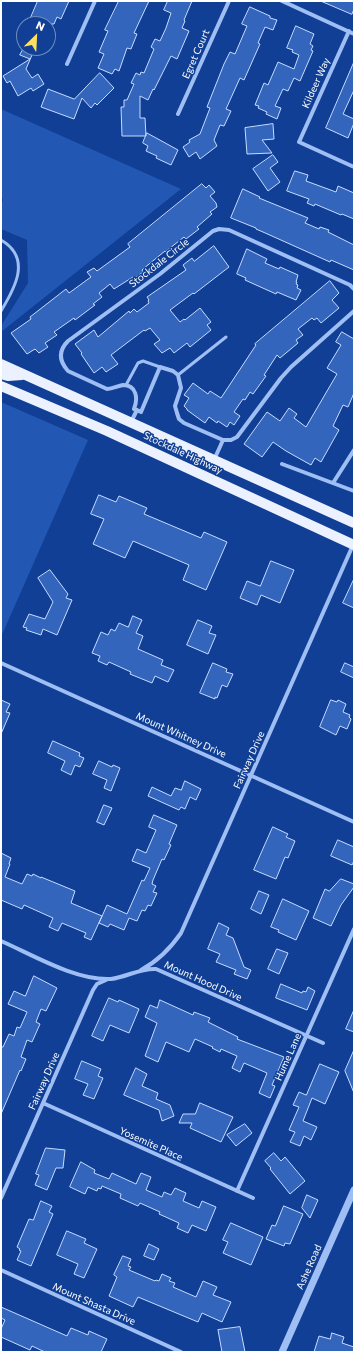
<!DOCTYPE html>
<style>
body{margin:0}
#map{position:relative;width:355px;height:1353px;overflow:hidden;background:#103f95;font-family:Commissioner,sans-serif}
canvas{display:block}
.frame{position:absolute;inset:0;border:2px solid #fff;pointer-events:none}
.north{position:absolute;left:16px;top:16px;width:40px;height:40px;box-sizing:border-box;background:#103f95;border:1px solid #708cbf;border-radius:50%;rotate:24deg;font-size:11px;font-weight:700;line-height:16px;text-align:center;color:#fff}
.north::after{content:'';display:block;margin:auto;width:14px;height:18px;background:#ffdf61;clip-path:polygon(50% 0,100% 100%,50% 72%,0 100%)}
</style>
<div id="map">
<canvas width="355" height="1353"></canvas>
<div class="frame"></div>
<div class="north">N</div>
</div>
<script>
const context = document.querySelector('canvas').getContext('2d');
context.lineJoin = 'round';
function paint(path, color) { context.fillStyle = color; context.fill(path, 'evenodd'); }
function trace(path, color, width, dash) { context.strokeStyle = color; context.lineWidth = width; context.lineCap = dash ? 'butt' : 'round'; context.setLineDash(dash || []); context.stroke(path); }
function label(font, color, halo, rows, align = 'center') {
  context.font = font + ' Commissioner,sans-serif'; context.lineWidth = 3; context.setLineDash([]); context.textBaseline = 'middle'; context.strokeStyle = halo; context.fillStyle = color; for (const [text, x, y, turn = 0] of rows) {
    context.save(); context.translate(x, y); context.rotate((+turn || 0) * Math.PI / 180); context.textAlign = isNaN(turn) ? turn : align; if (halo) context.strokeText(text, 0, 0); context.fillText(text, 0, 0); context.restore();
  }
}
paint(new Path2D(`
 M1 109 181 189 1 332V326L28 283 27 240 1 229V206L3 200 1 194Z
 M1 402 88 440 1 637Z`), '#2257b4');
const building = new Path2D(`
 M38 1H69L61 19 57 17 54 24H34L29 22Z
 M119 1H149L134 33 137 34 131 49 127 48 119 71 115 69 112 74 98 68 104 54 99 52 108 31 105 30Z
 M168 1H192L184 20 185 21 182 28 189 31 177 59 171 56 154 90 153 89 148 100 140 96V118H145L146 136H122L121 107H124V100H127L134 84 131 83 136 73 140 75 141 72 144 73 154 49 151 47 155 39 160 41 166 28 171 13 164 10Z
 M321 1H351L354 2V9L352 14Z
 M250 7 270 16V18L277 20 273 30 265 27 258 43 260 44 244 80 240 78 226 109 231 111 224 126 220 125 214 140 217 146 200 159 196 152 189 157 183 147 190 142 189 140 200 134 210 108 207 107 224 64 230 52 235 54 247 26 242 24Z
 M296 26 314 34 310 44 313 46 311 50 313 51 300 81 294 78 288 91 283 89 275 106 281 108 277 119 266 114 267 112 258 108 259 106 255 105 264 83 268 85 278 62 294 69 299 55 292 52 293 50 287 48Z
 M24 48H35L26 69 32 78 38 74 44 84 33 91 31 88 18 96 10 81 7 83 3 76 30 59 20 55Z
 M354 62V90L343 114 354 119V123L348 138 326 128Z
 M100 73 114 88 97 105 95 103 91 108 82 98 74 119 41 107 48 89 74 99Z
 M273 124 274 139 262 140 272 153 247 154 245 128Z
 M147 133 178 150 171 165 156 158 157 156 146 151 148 146 143 143Z
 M273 155 278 162 270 168 280 182 268 191 253 169Z
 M295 171 308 175 306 181 336 192 338 186 354 193V219L342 214 341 215 315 204 314 206 307 203 309 199 287 191Z
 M202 184 206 188 209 185 215 192 210 196 216 203 217 207 210 212 212 214 197 227 199 229 186 239 184 237 165 252V251L143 269 142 270 143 272 134 279 133 277 114 289 110 284 99 293 102 297 93 304 95 305 75 320 74 318 54 332 57 335 45 343 48 347 39 353 35 349 27 354 11 333 31 319 30 317 66 289 69 293 91 277 87 272 94 268 97 271 130 247 128 244Z
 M243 189 260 197 259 198 308 218 305 223 319 229 320 227 329 230 328 232 354 245V270L331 260 330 262 263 232 256 229V228L231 218Z
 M214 246 229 267 194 294 193 293 170 310 180 322 184 319 185 320 200 308 211 322 207 325 211 330 190 347 187 343 174 353 170 348 162 353 154 344 160 340 150 328 145 331 144 330 111 355 118 364 106 372 102 367 94 373 81 354 82 353 75 344 94 330 98 337 129 311 130 313 134 309 137 312 149 303 148 301 149 300 147 297 186 270 183 265 192 258 194 261Z
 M247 249 267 259 265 263 279 269 280 267 298 275 296 282H297L296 284 298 285 297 288 301 290 296 300 277 292 276 294 245 280 246 278 237 274Z
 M330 281 339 293 332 300 339 308 321 323 317 318 314 320 312 318 298 329 303 335 296 340 298 343 280 358 277 355 264 375 266 376 253 394 250 392 245 400 243 399 234 412 240 416 234 425 230 422 227 427 218 421 217 423 209 417 205 423 187 410V409L184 406 189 398 184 395 193 383 208 394 210 391 221 398 256 345 255 344Z
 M342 332 354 339V393L348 407 343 405 333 426 339 430 321 462 315 458 311 465 286 451 273 442 262 457 244 444 267 412 280 421 289 408 297 414 294 418 306 427 337 374 327 368 341 345 336 342Z
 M99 495 116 502 119 496 147 508 144 514 201 538 204 532 227 542 206 590 183 580 189 565 133 541 125 558 93 544 104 519 91 514Z
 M271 561 294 570 280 603 261 595 257 605 240 598 247 581 260 586Z
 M50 570 68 594 66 598 72 600 57 635 43 629 41 635 26 630 27 628 23 627 29 614 45 619 53 602 38 578Z
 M354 579V608L343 603Z
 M133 616 142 620 136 633 143 636 138 649 163 660 161 665 174 670 168 682 155 676 152 683 130 674 131 672 109 662 107 665 98 661 100 656 92 653 101 632 108 635 111 629 115 631 119 623 128 627Z
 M198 620 212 626 209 633 216 635 208 654 187 645Z
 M213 663 227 669 226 672 233 674 227 687 222 685 217 698 215 697V699L200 693Z
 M345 663 354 667V678L341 672Z
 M1 700 10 704 6 712 10 713 1 734Z
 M331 700 337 702 338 700 346 704 343 712 350 715 349 717 351 719 347 729 340 726 336 735 320 727Z
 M53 741 80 753 79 756 84 758 80 767 75 765 71 775 61 770 65 761 48 753Z
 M99 761 112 767 113 765 120 768 111 791 104 788 107 780 93 774Z
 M185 781 201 789 196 800 190 797 185 809 181 807 179 810 148 796 152 787 171 796 175 788 181 790Z
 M104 805 112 808 104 825 97 822Z
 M154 815 177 825 169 844 171 845 164 860 162 859 153 880 152 884 156 886 153 892 157 893 151 906 148 905 145 911 142 910 137 921 129 918 124 930 110 924 108 927 99 923 107 905 127 914 142 880 144 881 150 868 132 861 137 849 146 853 156 830 149 827Z
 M273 827 288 834 286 837 295 841 288 858 285 857 276 879 254 870Z
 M338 840 354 847V861L352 865 331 856Z
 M1 853 11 858 9 864H10L5 877 22 884 27 874 32 876 33 874 41 878V877L75 891 71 903 102 916 91 940 84 937 86 933 62 923 58 931 49 927 53 918 24 905 22 909 1 900Z
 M341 879 354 884V887L341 905 331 926 313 918 325 889 329 891Z
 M259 891 269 895 261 914 251 909Z
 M283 899 309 911 296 940 278 932 279 930 271 927Z
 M219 923 229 928 226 935 233 938 244 967 251 970 247 979 234 974 236 970 216 962 220 954 208 949Z
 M277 949 288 953 279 974 268 969Z
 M34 976 57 988 46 1011 41 1009 36 1022 40 1024 32 1042 27 1040 21 1057 26 1059 21 1071 20 1070 1 1114V1047H3L9 1034 14 1036 17 1027 20 1028 27 1012 8 1004 14 991 25 996Z
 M281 984 302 993 303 991 306 992 308 987 315 991 307 1010 276 998Z
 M109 998 118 1002 119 1000 139 1009 129 1033 110 1025 103 1041 92 1036Z
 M160 1000 193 1015 194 1012 210 1018 208 1022 238 1037 237 1039 284 1057 272 1085 275 1086 270 1098 259 1093 267 1073 244 1063 240 1072 232 1068 237 1056 221 1049 220 1052 212 1048 213 1047 195 1039 189 1052 166 1042 158 1062 145 1056 157 1023 145 1017 150 1005 157 1008Z
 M354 1010V1032L346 1029Z
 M354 1050V1093L345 1071Z
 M82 1061 101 1069 98 1076 103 1078 94 1099 83 1095 88 1084 75 1079Z
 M320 1064 339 1072 325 1104 312 1098 303 1121 317 1127 311 1140 304 1136 300 1146 290 1142 295 1132 289 1130 299 1107 293 1105 299 1092 306 1095Z
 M136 1068 147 1074 142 1086 158 1093 156 1099 170 1105 174 1116 162 1121 159 1110 124 1095Z
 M200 1103 233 1117 221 1142 190 1128 192 1123H179L183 1114H195Z
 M245 1124 252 1133 236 1146 227 1135Z
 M46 1148 65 1150 63 1168H56L47 1190 35 1185 39 1175 36 1174Z
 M274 1153 281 1161 285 1157 305 1181 290 1194 270 1169 271 1168 265 1161Z
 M81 1162 95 1170 94 1173 109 1179 112 1173 136 1184 141 1173 151 1177 146 1190 162 1197 164 1192 171 1195 175 1188 186 1193 183 1201 199 1208 202 1201 216 1207 206 1231 192 1225 188 1233 177 1228 179 1223 159 1214 160 1212 140 1203 138 1206 120 1198 121 1194 102 1186 101 1189 98 1188 97 1191 88 1187 85 1194 70 1187Z
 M307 1195 318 1200 310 1218 302 1208Z
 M41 1201 52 1206 49 1212 53 1214 31 1266 17 1260 21 1251 19 1250 20 1249 17 1247 29 1219 33 1220Z
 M284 1206 303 1214 290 1244 285 1243 284 1246 266 1239 272 1225 275 1226Z
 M231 1223 263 1237 251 1265 223 1253 228 1242 223 1240Z
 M67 1231 86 1239 84 1243 97 1249 84 1278 74 1274 78 1264 57 1255Z
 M149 1244 159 1249 154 1260 144 1256Z
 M123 1256 131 1259 128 1266 131 1267 129 1270 155 1281 156 1280 159 1281 162 1274 171 1278 169 1281 175 1283 173 1287 196 1297 203 1281 217 1287 213 1295 231 1302 222 1322 202 1313 198 1322 138 1297 133 1307 109 1296 117 1277 114 1275Z
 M1 1307 67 1336 71 1328 88 1335 89 1331 107 1339 101 1352H45L32 1346 30 1350 1 1337V1329L5 1320 1 1318Z
 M240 1327 245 1352H222L218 1330Z
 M332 1333 344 1337 342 1343 354 1347V1352H314L319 1336 330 1339Z`);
paint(building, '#3465bc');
trace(building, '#c6dbfe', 1);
trace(new Path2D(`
 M1 240C32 258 15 288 1 311
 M178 375 226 337
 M126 385 138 363 143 361 160 367`), '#9fbef3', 3);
trace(new Path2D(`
 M282 1 354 34
 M349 31 299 142 354 167
 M67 64 95 1
 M178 114 229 1
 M137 410 134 409C138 399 137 385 123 385 117 386 113 389 107 389L68 371C59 361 58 351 68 341L160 274 213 231 219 229 229 230 350 285 354 289
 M137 410 141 412 160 367 173 371 178 375 181 388 175 406 177 413 179 419 184 423 223 440H231L237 437 281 378 291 367 354 311
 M131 422 137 410
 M214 460 223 440
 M282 464 354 491
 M333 483 354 450
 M1 663 354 822
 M1 941C33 955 76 981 111 979 127 977 140 968 156 969L323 1043
 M141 970C158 961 170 949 181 933L353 545
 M43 1103 253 1198
 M237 1191 354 929
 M1 1198 93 990 97 984 106 980
 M1 1270 181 1352`), '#9fbef3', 4);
trace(new Path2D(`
 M282 1352 354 1190`), '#9fbef3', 7);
trace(new Path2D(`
 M1 364 354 523
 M1 374 8 376 22 375
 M1 386 107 431 354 545`), '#ebf1ff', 10);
label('10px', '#fff', '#103f95', [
 ["Egret Court",196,54,-66],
 ["Kildeer Way",316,83,-66],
 ["Stockdale Circle",159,263,-38],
 ["Stockdale Highway",183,453,25],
 ["Mount Whitney Drive",181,735,24],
 ["Fairway Drive",249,760,-66],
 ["Mount Hood Drive",203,981,24],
 ["Hume Lane",288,1057,-66],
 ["Fairway Drive",44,1081,-66],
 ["Yosemite Place",151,1144,24],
 ["Ashe Road",309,1267,-66],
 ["Mount Shasta Drive",94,1304,24]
]);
</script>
